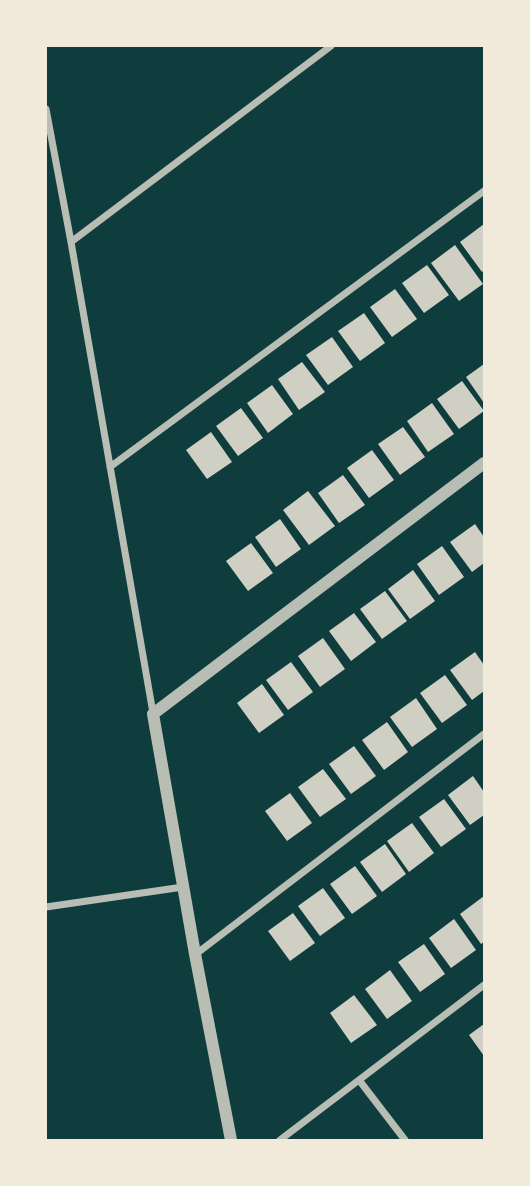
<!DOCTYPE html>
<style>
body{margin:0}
#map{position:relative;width:530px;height:1186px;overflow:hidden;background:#0f3d3e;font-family:"Nunito Sans",sans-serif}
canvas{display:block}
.frame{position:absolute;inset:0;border:47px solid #f1e9da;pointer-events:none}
</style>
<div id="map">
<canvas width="530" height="1186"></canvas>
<div class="frame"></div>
</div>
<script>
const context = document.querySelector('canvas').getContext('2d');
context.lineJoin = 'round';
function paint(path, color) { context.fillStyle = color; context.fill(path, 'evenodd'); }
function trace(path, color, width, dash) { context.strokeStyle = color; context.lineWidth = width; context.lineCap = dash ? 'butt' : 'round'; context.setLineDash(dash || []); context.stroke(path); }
paint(new Path2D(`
 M484 224V270L482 272 460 242Z
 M455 245 483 284 459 301 431 263Z
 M427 265 449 295 424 313 402 283Z
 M395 289 417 319 392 337 370 307Z
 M364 313 385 343 360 361 338 331Z
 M332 337 353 367 328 385 306 355Z
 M302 362 325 392 299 410 278 379Z
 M484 364V403L466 377Z
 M462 381 484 411 459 429 437 399Z
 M272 385 293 414 268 433 247 403Z
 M432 403 454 434 428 452 407 421Z
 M241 408 263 438 238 456 216 426Z
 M403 427 425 457 400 475 378 444Z
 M211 432 232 462 207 479 186 450Z
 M372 450 394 480 369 498 347 468Z
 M343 475 365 505 339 523 318 493Z
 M308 491 335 526 309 545 283 510Z
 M280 519 301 549 276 567 255 537Z
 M475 524 484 537V563L472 572 450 542Z
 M251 543 273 573 248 591 226 561Z
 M442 546 464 577 439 595 417 564Z
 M413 570 435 601 410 619 388 589Z
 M385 591 407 621 382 639 360 609Z
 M354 613 376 642 351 661 329 631Z
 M323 638 345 669 320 687 298 656Z
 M475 652 484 665V691L472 700 450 670Z
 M291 662 313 692 288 710 266 680Z
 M445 675 467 705 442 723 420 693Z
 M262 684 284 715 259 733 237 703Z
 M416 698 437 729 412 747 390 717Z
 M387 722 408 752 384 770 362 740Z
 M354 746 376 776 351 794 329 764Z
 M323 769 346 799 320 817 298 787Z
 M473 776 484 792V815L470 825 448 795Z
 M290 793 312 823 287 841 265 811Z
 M444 799 466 829 441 847 419 817Z
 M412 823 434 853 409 872 387 841Z
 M385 844 406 874 382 892 360 862Z
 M355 866 377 896 352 914 330 884Z
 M323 888 345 918 320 936 298 906Z
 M484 896V942L481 944 460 914Z
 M293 913 315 943 290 961 268 931Z
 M454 919 476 950 451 968 429 938Z
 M424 944 445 974 420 992 398 962Z
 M390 970 412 1001 387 1019 365 989Z
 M354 995 377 1025 351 1043 330 1013Z
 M484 1024V1056L469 1035Z`), '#cfcfc3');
trace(new Path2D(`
 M46 109 71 242 153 713
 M71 242 331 46
 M110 467 484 191
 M46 907 183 887
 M196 954 484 734
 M359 1080 405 1140
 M280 1140 484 985`), '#b8beb3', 7);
trace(new Path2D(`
 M231 1140 195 954 153 714 484 463`), '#b8beb3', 12);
</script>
